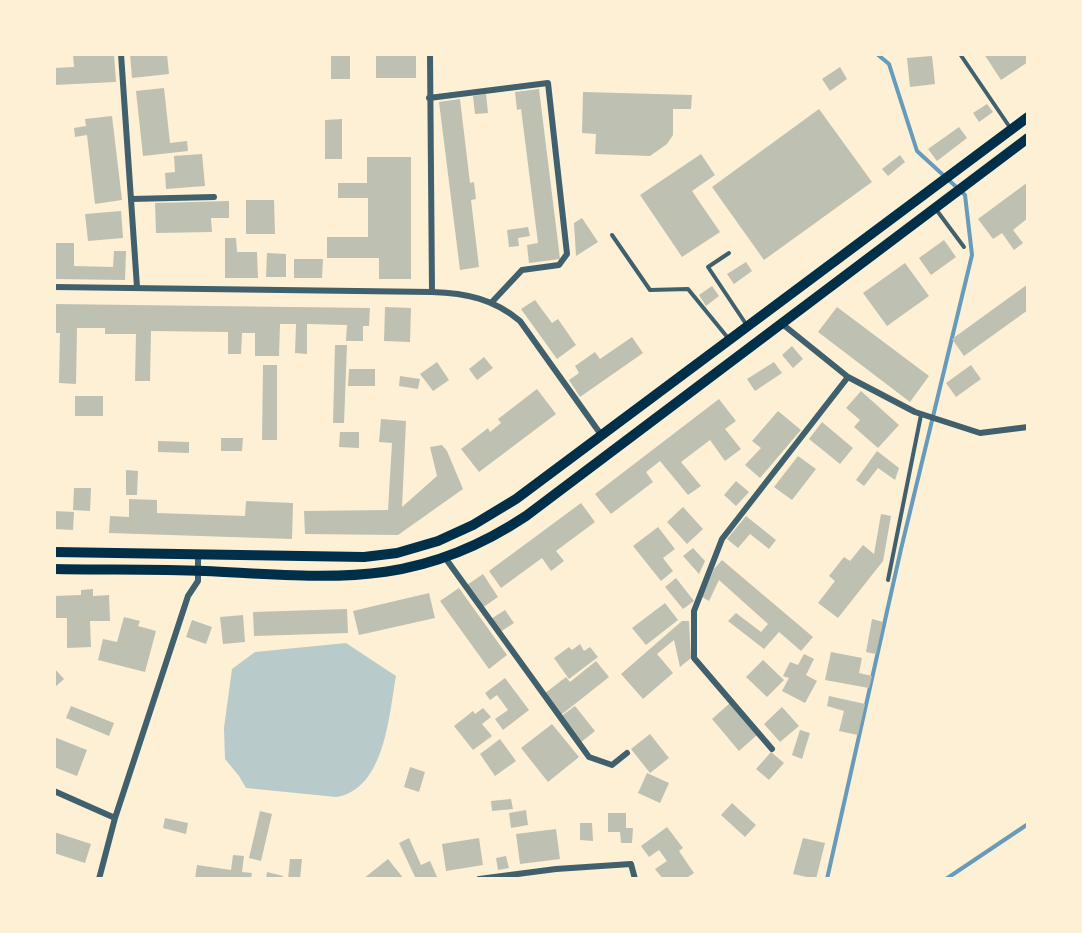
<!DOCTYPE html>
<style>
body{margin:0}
#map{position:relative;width:1082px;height:933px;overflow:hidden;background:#fdf0d5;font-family:"Roboto Serif",serif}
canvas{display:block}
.frame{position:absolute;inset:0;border:56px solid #fdf0d5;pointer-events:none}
</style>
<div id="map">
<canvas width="1082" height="933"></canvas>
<div class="frame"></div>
</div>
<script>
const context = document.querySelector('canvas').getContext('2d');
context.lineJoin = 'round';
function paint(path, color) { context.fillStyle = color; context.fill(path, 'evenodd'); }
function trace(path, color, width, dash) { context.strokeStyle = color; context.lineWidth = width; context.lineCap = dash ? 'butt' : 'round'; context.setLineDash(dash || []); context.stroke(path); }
paint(new Path2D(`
 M346 643 396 676C389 714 385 790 336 797L246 788 239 776 225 759 224 728 232 669 255 652Z`), '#b9caca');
trace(new Path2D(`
 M827 879 901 549 972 255 965 195 917 151 889 64 877 54
 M946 879 1028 824`), '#669bbc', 4);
paint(new Path2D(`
 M73 54H114L116 82 54 85V68L74 67Z
 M130 54H167L169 74 132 78Z
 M331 54H350V79H331Z
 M376 54H416V78H376Z
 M984 54H1028V62L1001 80Z
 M932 56 935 84 910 87 907 58Z
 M840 67 847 79 830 91 822 79Z
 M164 88 170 143 187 141 188 151 143 156 136 91Z
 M539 89 560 259 529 263 527 245 538 243 521 109 517 110 515 92Z
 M583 92 692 95 691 109H673V135L667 144 650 156 595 154 596 134 582 133Z
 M486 94 488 113 475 114 473 96Z
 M460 99 470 183 474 182 476 199 471 200 479 267 460 270 439 102Z
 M987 104 993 112 979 122 973 113Z
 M819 109 872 182 764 260 712 187Z
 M112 116 122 200 95 204 87 135 75 137 74 128 86 126 85 119Z
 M342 119V159H325V120Z
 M959 127 967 138 937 161 928 149Z
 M202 154 205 186 166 189 165 173 175 172 174 156Z
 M701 154 715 175 692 191 720 232 682 257 640 195Z
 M900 155 905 162 888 176 882 169Z
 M367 157H411V279H379V258H327V237H368V198H338V183H367Z
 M1028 182V218L1013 230 1023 243 1014 250 1002 233 993 239 978 219Z
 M246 200H274L275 234H246Z
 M229 201V218H211L212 232 156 233 155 203Z
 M121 211 123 238 88 241 85 214Z
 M582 218 598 242 576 256 574 223Z
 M528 227 530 236 518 238 519 246 509 247 507 230Z
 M225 238H236L237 252H257L258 278H225Z
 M944 240 956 257 931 275 919 258Z
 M54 243H74V266L113 267 114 251H126L125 280 54 279Z
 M267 253 286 254V277H266Z
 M294 259H323L322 278H294Z
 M746 262 752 271 734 284 727 274Z
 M905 263 929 296 887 326 863 293Z
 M1028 284V310L964 356 952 339Z
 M712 286 719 296 706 306 699 295Z
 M535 300 552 323 558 319 576 345 557 359 521 309Z
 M54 304 370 308 369 326H363V341H346L347 325 307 324V354L295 353 296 324H280L279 356H255V333H242L241 354H228V332L151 331 150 381H135L136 334H105V328H77L76 384 59 383 60 333H54Z
 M385 307 411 308 410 342 384 341Z
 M837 307 929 376 910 402 818 332Z
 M632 337 643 353 580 397 569 380 579 373 575 366 595 352 600 359Z
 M335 345H347L344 423H333Z
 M792 346 803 359 793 368 782 355Z
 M484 357 493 368 477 380 469 369Z
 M437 362 449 380 433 391 420 374Z
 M774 362 782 373 755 391 747 379Z
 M263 365H277V440H262Z
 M971 365 981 379 956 397 946 383Z
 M349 369H375V386H348Z
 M400 376 420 379 418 389 399 386Z
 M537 389 556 414 479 472 461 449 488 428 490 432 501 423 498 419Z
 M861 391 899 425 878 448 854 427 860 420 846 408Z
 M75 396H103V416H75Z
 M719 399 736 421 725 429 741 449 725 461 710 440 681 462 701 486 688 495 660 461 646 472 653 482 611 514 595 494Z
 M778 411 801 430 760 478 745 465 761 448 752 441Z
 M381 419 406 421 402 507 437 476 430 447 442 445 447 451 463 489 398 535 305 534 304 511 388 510 392 443 379 442Z
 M822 422 853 448 840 464 809 439Z
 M340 432H359V448L339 447Z
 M221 438H243L242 451H221Z
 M158 441 189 442V453L158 452Z
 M877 451 899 468 895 480 878 468 864 486 856 480Z
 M798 456 816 469 792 500 774 487Z
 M126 470 138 471 137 495H126Z
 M736 481 749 492 736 506 724 495Z
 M74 488H91L90 511 73 510Z
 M129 499 157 500V513L245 516 246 501 293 503 292 539 109 533 110 516 129 517Z
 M581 503 595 522 556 551 564 561 551 571 542 558 501 588 489 571Z
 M683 507 703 529 687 544 667 522Z
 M54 511 74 512 73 530 54 529Z
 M881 514 891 516 883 561 838 618 818 603 835 581 829 576 844 557 850 561 863 545 874 554Z
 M746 516 776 540 769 549 750 534 738 548 727 539Z
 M658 527 675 549 663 558 673 571 661 581 633 546Z
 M693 548 705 561 699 574 683 556Z
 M722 560 813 637 801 651 779 632 764 649 728 621 736 613 761 632 768 624 719 580 709 601 702 597 714 569Z
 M483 574 498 597 482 608 467 585Z
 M676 578 694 601 683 609 665 587Z
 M459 588 507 655 489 669 440 601Z
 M93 589V596L109 595 110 621H90L91 647 67 648V618H54V596L81 595V590Z
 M429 593 435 618 359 635 353 611Z
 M665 603 678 620 646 645 632 628Z
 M347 609 348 633 254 636 253 612Z
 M505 610 514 623 500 632 491 619Z
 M243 615 245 642 223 644 220 617Z
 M124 617 140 621 138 626 156 631 145 672 98 660 103 639 117 642Z
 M872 619 883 622 876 654 866 652Z
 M192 620 212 627 206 644 186 637Z
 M682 621H689L691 658 680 667 674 640 657 654 673 673 643 699 621 674Z
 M580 644 584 651 590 647 598 657 569 679 554 658 569 647 572 650Z
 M831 652 862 658 859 673 872 676 869 688 825 680Z
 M804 654 814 659 806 675 817 681 805 703 782 691 789 678 783 676 790 662 798 665Z
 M763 660 784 680 767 697 746 677Z
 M596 661 609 677 561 715 544 694 566 677 570 682Z
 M54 668 64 679 54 688Z
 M505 678 529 710 503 730 495 719 508 710 497 695 490 700 485 693Z
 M829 696 865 704 858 735 839 731 844 711 827 706Z
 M730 703 757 735 739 751 712 719Z
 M71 706 114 723 109 736 66 718Z
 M575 706 595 731 580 743 560 717Z
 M782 707 799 726 780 742 764 724Z
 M483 708 491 717 482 724 492 736 473 750 454 726 473 711 475 714Z
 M552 724 579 757 548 782 521 748Z
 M800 730 810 733 802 759 792 755Z
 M650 734 669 758 650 773 631 749Z
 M54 737 87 750 77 776 54 767Z
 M500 739 516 761 495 776 480 754Z
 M771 752 784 763 769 780 756 769Z
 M410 767 425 772 419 792 404 787Z
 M647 773 669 783 660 803 638 793Z
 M511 799 513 809 492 811 491 801Z
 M732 803 756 825 745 837 721 815Z
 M526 810 528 825 511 828 509 813Z
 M260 811 272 814 261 861 249 858Z
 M608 813H626V828H633L632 843H621L620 832H608Z
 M165 818 188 823 186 834 163 828Z
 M580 823H592L593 841 580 840Z
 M667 827 683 848 679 851 694 873 685 879H663L655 869 667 861 659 850 649 857 641 846Z
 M556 829 560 859 520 864 516 834Z
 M54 832 91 844 85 863 54 853Z
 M409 838 421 865 430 861 438 879H416L399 843Z
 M479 838 483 865 446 871 442 844Z
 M803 838 825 843 816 879 793 874Z
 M233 855 244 856 242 872 252 873 251 879H195L197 865 231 870Z
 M506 856 509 868 498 870 496 858Z
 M290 859H302L300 879H288Z
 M388 859 404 879H363Z
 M267 872 283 876V879H266Z`), '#bec0b2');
trace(new Path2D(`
 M960 54 1011 129
 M935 208 964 247
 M612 235 650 290 688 289 728 338
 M729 253 708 267 746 324
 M888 580 921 415`), '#3f606c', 4);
trace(new Path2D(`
 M121 54 137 287
 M430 54 432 292
 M429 98 548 83 567 254 559 265 522 270 492 302
 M131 199 214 197
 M54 287 432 292C466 293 494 299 520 321L602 436
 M781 323 848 377 915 412 980 433 1028 427
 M446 559 589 757 612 765 627 753
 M772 749 694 658V611L722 539 848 377
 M54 791 115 818
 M99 879 115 818 188 596 198 581V554
 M479 879 556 869 631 864 635 879`), '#3f606c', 6);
trace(new Path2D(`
 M54 552 364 557 397 553 438 541 473 525 516 499 1028 117
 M54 569C104 570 155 569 205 571 331 577 415 590 526 516L1028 138`), '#003049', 10);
</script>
